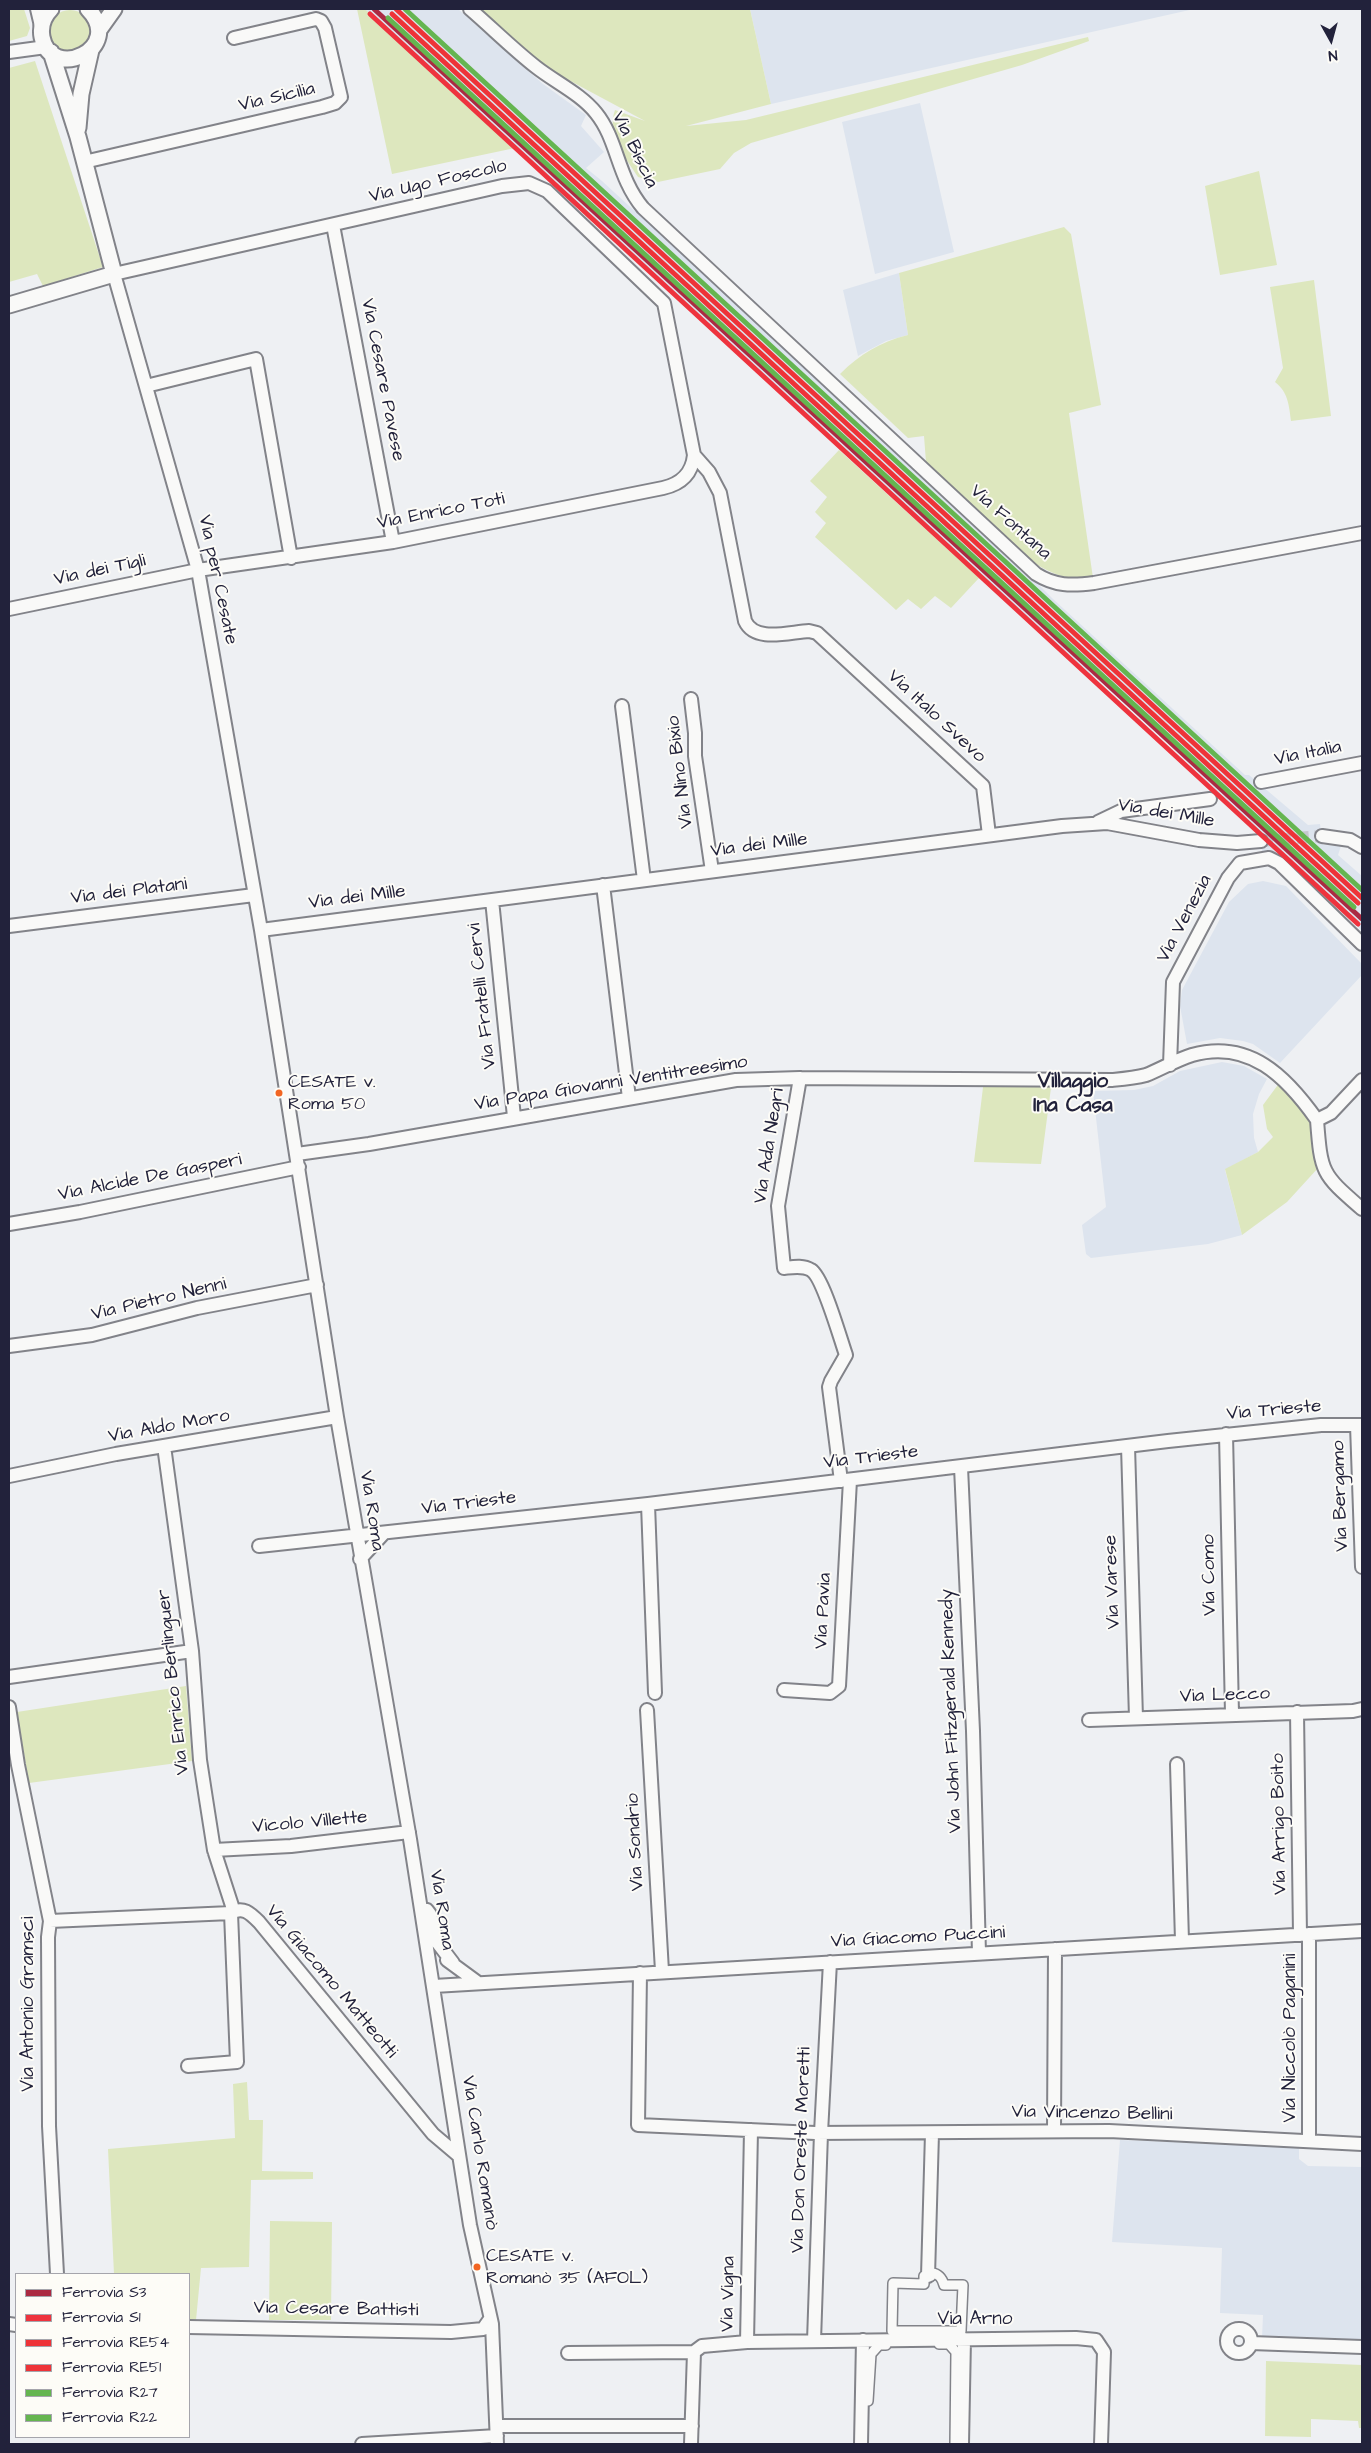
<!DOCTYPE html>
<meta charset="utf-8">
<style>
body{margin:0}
#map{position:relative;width:1371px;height:2453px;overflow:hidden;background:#eef0f3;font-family:"Architects Daughter",sans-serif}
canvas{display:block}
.frame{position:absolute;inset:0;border:10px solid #22223b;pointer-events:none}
.legend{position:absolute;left:15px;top:2273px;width:175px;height:165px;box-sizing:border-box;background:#fdfcf7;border:1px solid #a5a5ac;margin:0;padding:6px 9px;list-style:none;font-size:15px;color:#22223b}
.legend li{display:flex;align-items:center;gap:10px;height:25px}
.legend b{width:25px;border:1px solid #a5a5ac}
.north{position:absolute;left:1306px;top:15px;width:50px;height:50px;-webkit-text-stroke:4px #fdfcf7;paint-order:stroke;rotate:173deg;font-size:14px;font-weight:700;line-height:20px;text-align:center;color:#22223b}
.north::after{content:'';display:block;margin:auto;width:18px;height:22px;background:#22223b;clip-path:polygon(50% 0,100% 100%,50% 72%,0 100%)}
</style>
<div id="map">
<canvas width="1371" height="2453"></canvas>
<div class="frame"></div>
<ul class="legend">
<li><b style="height:6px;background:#ab2a42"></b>Ferrovia S3</li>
<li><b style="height:6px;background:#ee333e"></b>Ferrovia S1</li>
<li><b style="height:6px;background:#ee3338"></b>Ferrovia RE54</li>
<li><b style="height:6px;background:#ee3338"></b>Ferrovia RE51</li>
<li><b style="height:6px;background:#65b550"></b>Ferrovia R27</li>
<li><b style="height:6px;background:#65b550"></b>Ferrovia R22</li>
</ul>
<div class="north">N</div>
</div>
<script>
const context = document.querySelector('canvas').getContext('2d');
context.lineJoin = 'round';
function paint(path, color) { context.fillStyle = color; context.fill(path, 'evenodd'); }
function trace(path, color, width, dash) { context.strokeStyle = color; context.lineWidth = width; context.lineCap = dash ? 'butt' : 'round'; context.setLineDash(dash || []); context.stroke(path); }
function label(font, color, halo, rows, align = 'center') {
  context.font = font + ' "Architects Daughter",sans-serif'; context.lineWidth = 4; context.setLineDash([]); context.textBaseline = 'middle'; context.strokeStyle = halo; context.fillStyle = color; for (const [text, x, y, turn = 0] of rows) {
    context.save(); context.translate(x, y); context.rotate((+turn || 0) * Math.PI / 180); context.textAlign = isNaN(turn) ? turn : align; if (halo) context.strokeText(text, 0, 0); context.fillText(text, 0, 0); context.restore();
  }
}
paint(new Path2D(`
 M365 9H458L543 84 586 115 581 126 604 152 586 168 602 181 1018 564 1053 599 1245 775H1249L1308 825 1320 824 1323 845 1341 846 1338 855 1362 876V931L1277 853 1262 852 1260 831 1253 829 1214 793 1213 787 1161 737 1094 676H1086Z
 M750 9H1194L771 104Z
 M920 103 954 252 875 274 842 122Z
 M899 273 908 335 886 341 858 356 843 290Z
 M1263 881 1286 886 1362 964V975L1280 1063 1253 1044 1243 1041 1220 1038 1187 1044 1180 1006 1182 990 1229 902 1248 884Z
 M1222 1062 1244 1066 1267 1079 1259 1094 1253 1114 1254 1138 1258 1152 1225 1170 1242 1235 1208 1244 1091 1258 1086 1254 1082 1225 1106 1207 1093 1091 1134 1090 1153 1086 1180 1071Z
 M1120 2140 1299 2147V2159L1308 2166 1362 2167V2343L1262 2339 1263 2315 1220 2313 1222 2248 1112 2242Z`), '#dde4ee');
paint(new Path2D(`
 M9 9H24L30 28 27 36 9 41Z
 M357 9H365L515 148 392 174Z
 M479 9H750L771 104 686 126 746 120 1088 37 1089 41 1022 65 751 143 734 153 720 169 658 182 638 177C625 157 606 134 615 110L645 121 548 69Z
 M49 31a21 21 0 1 1 42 0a21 21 0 1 1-42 0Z
 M35 61 103 267 43 286 37 274 9 282V68Z
 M1259 171 1277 265 1220 275 1205 186Z
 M1064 227 1071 234 1101 405 1069 413 1093 578C1071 582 1052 574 1034 563L926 462 924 436 908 438 840 374C860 354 880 342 908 335L899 273Z
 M1314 280 1331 416 1291 421C1289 405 1288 392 1275 382L1283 368 1270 287Z
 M839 450 979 578 951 608 935 596 921 609 908 599 896 610 815 537 826 523 815 512 827 497 810 481Z
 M984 1079 1052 1080 1041 1164 974 1162Z
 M1280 1082 1311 1116 1314 1154 1319 1167 1287 1202 1242 1235 1225 1169 1258 1152 1273 1137 1267 1129 1263 1105Z
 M186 1686 192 1761 29 1783 17 1712Z
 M247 2082 249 2120H263L262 2171 313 2172V2179L251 2180 249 2267 201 2268 196 2320H189V2274H114L108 2149 235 2138 233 2084Z
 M270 2221 332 2222 331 2320H269Z
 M1266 2361 1362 2365V2428H1359L1358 2421 1311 2419V2437L1265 2436Z`), '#dde7be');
trace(new Path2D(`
 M1261 841 1322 836`), '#c5c7ce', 12, [12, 6]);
const pedestrian = new Path2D(`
 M932 2273C939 2274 942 2278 944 2285H963L961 2331H892L893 2283 924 2284V2276H931Z
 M939 2344H949L956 2352 955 2444
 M868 2401 871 2354 879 2345H886`);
const minor = new Path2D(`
 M37 9 41 26
 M470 9C492 28 513 49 536 67 555 82 581 94 596 113 618 140 617 177 643 208L1036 574C1055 586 1071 586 1094 583L1362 533
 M9 52 46 47
 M84 162 322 107 335 103 341 97 325 28 321 21 316 19 234 38
 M333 225 393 542
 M146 386 256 359 291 558
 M694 455 709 472 720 493 745 621C755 643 789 632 809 631L817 633 983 786 989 835
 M9 609 198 570 393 542 663 488C681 484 692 474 694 455L664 303 547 191 529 183 502 186 114 274 198 570 261 930 337 1417 410 1839 470 2225 492 2324 497 2444
 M691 699 695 733V756L712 871
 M622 706 644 880
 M1261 782 1362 763
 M1098 822 1121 811 1210 799
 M1322 836 1350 840 1362 847
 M603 885 629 1098
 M492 900 514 1117
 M9 926 254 895
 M261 930 1062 826 1107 823 1199 840 1237 843 1261 841
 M1170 1065 1173 982 1228 878 1240 863 1269 858 1279 863 1362 944
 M800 1078 778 1206 784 1268C793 1267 803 1265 811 1270 823 1277 840 1338 846 1355L831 1381 829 1387 841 1481
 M1317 1120C1321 1174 1322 1174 1362 1209
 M1317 1120 1331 1113 1362 1080
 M297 1154 369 1144 736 1080 800 1078 1112 1080C1123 1079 1135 1078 1146 1075 1161 1069 1176 1060 1192 1055 1249 1039 1286 1076 1317 1120
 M9 1224 80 1212 299 1167
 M9 1346 92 1335 197 1308 317 1285
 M1357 1425 1362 1567
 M1226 1434 1232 1714
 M164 1446 192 1651 200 1760 206 1799 214 1850 234 1912
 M1128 1446 1136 1718
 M961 1467 973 1731 979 1953
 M9 1476 116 1454 337 1417
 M648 1504 655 1693
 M259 1546 648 1504 1168 1441 1321 1425H1362
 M360 1559 384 1533
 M9 1677 192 1651
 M784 1690 830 1693 839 1686 850 1480
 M9 1707 18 1765 50 1921 48 1937 49 2126 57 2274
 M647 1710 662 1971
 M1297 1712 1300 1935
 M1089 1720 1353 1711 1362 1709
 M1177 1764 1182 1941
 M214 1850 291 1846 409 1832
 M427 1910 430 1914 437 1942 453 1963
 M50 1921 231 1913C243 1906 250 1913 259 1922L433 2134 459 2156
 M447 1960 477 1982
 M640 1973 638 2125 815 2133 1109 2131 1362 2144
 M434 1986 1362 1931
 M188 2066 237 2062 231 1913
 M1054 2131 1055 1949
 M1309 2141V1934
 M928 2276 932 2133
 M9 2324 16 2325
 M189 2327 451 2332 483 2329 490 2319
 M1227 2341a12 12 0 1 1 24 0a12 12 0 1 1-24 0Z
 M814 2341 821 2133 830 1962
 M747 2342 751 2130
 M1251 2343 1362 2347
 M568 2353 694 2352
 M497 2426H692
 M362 2444 497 2436
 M691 2444 694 2352 702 2346 747 2342 1076 2338 1096 2340 1104 2352 1101 2444
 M861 2444 863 2340
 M962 2444 964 2339`);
const tertiary = new Path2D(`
 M51 9C44 16 40 26 42 37 51 83 126 48 88 9
 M99 30 114 9
 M78 128 81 94 91 50
 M9 305 114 274 78 137 51 52`);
trace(pedestrian, '#828389', 12);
trace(minor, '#828389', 16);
trace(tertiary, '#828389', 19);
trace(pedestrian, '#f9f9f8', 9);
trace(minor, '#f9f9f8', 12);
trace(tertiary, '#f9f9f8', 15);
trace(new Path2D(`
 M374 9 1362 919`), '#ab2a42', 5);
trace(new Path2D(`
 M370 14 1358 924`), '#ee333e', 5);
trace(new Path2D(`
 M396 9 1362 898`), '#ee3338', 5);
trace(new Path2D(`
 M392 14 1358 903`), '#ee3338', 5);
trace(new Path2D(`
 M405 9 1362 890`), '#65b550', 5);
trace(new Path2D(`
 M388 18 1354 907`), '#65b550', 5);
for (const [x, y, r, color] of [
 [279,1093,4.5,"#f26522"],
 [477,2267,4.5,"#f26522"]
]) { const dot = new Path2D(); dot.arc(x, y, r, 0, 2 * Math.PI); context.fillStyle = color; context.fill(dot); trace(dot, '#fdfcf7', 2); }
label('18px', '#22223b', '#fdfcf7', [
 ["CESATE v.",288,1083],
 ["Roma 50",288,1105],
 ["CESATE v.",486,2257],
 ["Romanò 35 (AFOL)",486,2279]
], 'left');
label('19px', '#22223b', '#fdfcf7', [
 ["Via Sicilia",277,98,-13],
 ["Via Biscia",634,150,64],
 ["Via Ugo Foscolo",438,182,-13],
 ["Via Cesare Pavese",382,380,79],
 ["Via Enrico Toti",441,512,-11],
 ["Via Fontana",1010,523,42],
 ["Via dei Tigli",100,571,-12],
 ["Via per Cesate",217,580,78],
 ["Via Italo Svevo",936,717,43],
 ["Via Italia",1308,754,-11],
 ["Via Nino Bixio",681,772,-97],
 ["Via dei Mille",1166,814,10],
 ["Via dei Mille",759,846,-7],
 ["Via dei Platani",129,892,-7],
 ["Via dei Mille",357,898,-7],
 ["Via Venezia",1185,919,-62],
 ["Via Fratelli Cervi",483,996,-96],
 ["Via Papa Giovanni Ventitreesimo",611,1084,-9],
 ["Via Ada Negri",770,1146,-81],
 ["Via Alcide De Gasperi",150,1178,-11],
 ["Via Pietro Nenni",159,1300,-13],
 ["Via Trieste",1274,1411,-5],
 ["Via Aldo Moro",169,1427,-10],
 ["Via Trieste",871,1458,-7],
 ["Via Bergamo",1341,1496,-92],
 ["Via Trieste",469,1504,-7],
 ["Via Roma",371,1511,81],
 ["Via Como",1210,1575,-91],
 ["Via Varese",1113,1582,-92],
 ["Via Pavia",824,1611,-87],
 ["Via Enrico Berlinguer",174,1682,-96],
 ["Via Lecco",1225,1696,-2],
 ["Via John Fitzgerald Kennedy",952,1711,-92],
 ["Vicolo Villette",310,1823,-5],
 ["Via Arrigo Boito",1280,1824,-91],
 ["Via Sondrio",636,1842,-93],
 ["Via Roma",441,1910,81],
 ["Via Giacomo Puccini",918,1938,-3],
 ["Via Giacomo Matteotti",331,1982,50],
 ["Via Antonio Gramsci",29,2004,-90],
 ["Via Niccolò Paganini",1291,2038,-90],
 ["Via Vincenzo Bellini",1092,2114,1],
 ["Via Don Oreste Moretti",802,2150,-88],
 ["Via Carlo Romanò",479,2153,81],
 ["Via Vigna",729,2294,-89],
 ["Via Cesare Battisti",336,2310,1],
 ["Via Arno",975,2320]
]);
label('bold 21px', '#22223b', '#fdfcf7', [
 ["Villaggio",1073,1083],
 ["Ina Casa",1073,1107]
]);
</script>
